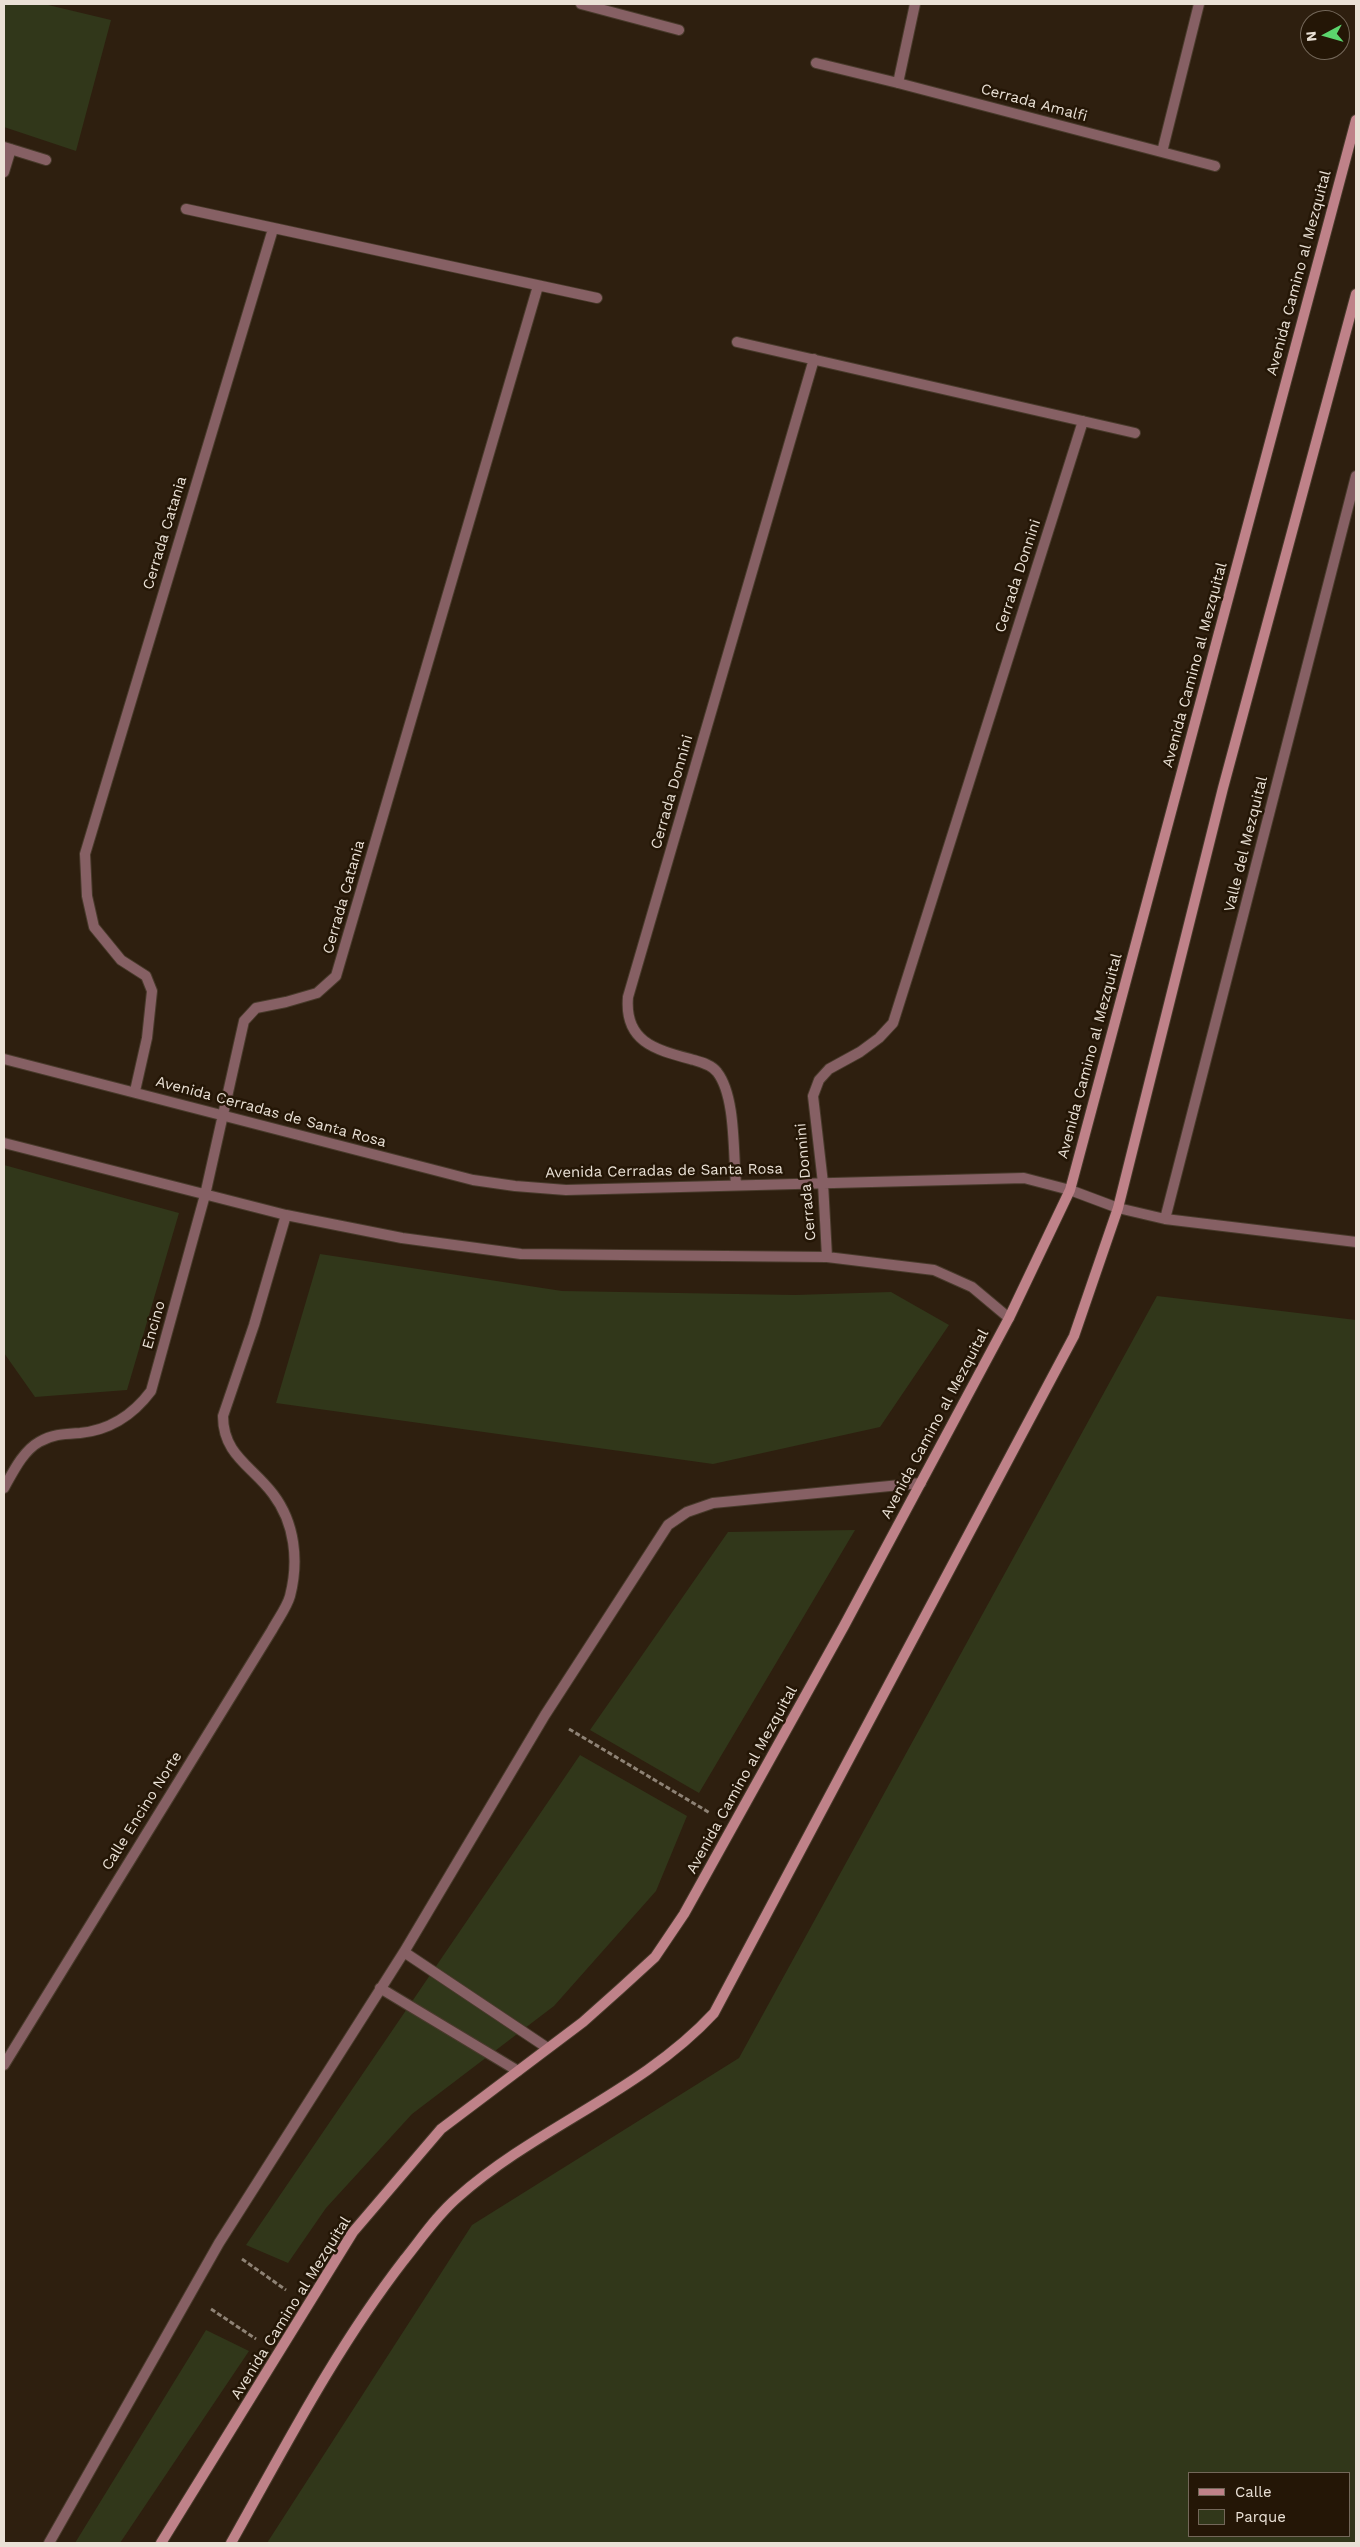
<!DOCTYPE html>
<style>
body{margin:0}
#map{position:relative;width:1360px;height:2547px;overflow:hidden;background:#2e1f0f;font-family:"Work Sans",sans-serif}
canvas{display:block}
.frame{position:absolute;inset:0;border:5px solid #eae1d6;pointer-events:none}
.legend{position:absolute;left:1188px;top:2472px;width:162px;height:65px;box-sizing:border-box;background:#241606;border:1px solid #736759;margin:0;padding:6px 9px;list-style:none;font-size:15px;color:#eae1d6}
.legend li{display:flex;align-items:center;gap:10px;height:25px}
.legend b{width:25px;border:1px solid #736759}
.north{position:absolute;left:1300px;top:10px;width:50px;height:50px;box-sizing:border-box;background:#241606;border:1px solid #736759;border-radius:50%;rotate:264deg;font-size:14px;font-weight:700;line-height:20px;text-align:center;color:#eae1d6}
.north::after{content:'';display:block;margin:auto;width:18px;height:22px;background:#5cd56d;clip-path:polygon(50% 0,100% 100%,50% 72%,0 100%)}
</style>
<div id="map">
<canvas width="1360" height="2547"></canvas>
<div class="frame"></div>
<ul class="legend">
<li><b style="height:6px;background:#bf8289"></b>Calle</li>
<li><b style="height:14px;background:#31371a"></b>Parque</li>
</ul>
<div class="north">N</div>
</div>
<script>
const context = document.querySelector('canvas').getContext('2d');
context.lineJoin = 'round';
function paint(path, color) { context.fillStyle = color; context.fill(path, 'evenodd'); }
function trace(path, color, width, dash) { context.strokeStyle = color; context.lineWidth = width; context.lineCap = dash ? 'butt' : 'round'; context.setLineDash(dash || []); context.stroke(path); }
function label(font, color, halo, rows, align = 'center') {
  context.font = font + ' "Work Sans",sans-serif'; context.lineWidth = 5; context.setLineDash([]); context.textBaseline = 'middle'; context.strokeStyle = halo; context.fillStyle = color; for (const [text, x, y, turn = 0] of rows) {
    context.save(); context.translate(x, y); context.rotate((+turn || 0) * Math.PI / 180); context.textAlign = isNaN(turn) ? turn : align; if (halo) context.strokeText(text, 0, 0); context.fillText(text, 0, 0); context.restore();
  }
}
paint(new Path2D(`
 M4 4H44L111 20 76 151 4 127Z
 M4 1165 179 1213 127 1390 35 1397 4 1353Z
 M320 1254 562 1291 795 1295 891 1292 949 1325 880 1427 713 1464 276 1403Z
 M1157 1296 1356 1320V2543H267L472 2225 739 2058ZM1349 2473V2536H1189V2473Z
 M855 1530 699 1793 590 1730 728 1532Z
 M580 1755 687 1816 656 1891 554 2006 412 2114 326 2208 288 2263 246 2245Z
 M206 2330 249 2351 120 2543H75Z`), '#31371a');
const service = new Path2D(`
 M404 1952 546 2047
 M380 1988 518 2071
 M49 2543 219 2243 404 1952 545 1715 668 1525 687 1512 713 1503 921 1483`);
const minor = new Path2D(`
 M581 4 679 30
 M816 63 898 83 1215 166
 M898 83 915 4
 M4 147 46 160
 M1162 152 1199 4
 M4 172 11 149
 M186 209 597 298
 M737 342 1135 433
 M4 1059 473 1180 515 1186 566 1190 1024 1178 1070 1190 1118 1208 1165 1219 1356 1242
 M135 1091 147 1038 152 991 146 976 121 960 94 927 87 896 85 854 273 229
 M4 1143 286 1215 402 1238 521 1254 827 1257 934 1270 972 1287 1009 1318
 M736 1184C733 1153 736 1096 717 1072 712 1065 701 1062 694 1060 657 1050 624 1043 628 997L814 359
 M1165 1219 1356 476
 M827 1257 823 1183 813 1096 819 1080 829 1069 860 1052 879 1038 893 1023 1083 421
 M4 1488C13 1472 23 1451 39 1442 53 1434 65 1434 80 1433 111 1430 133 1415 151 1391L205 1195 244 1021 256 1008 286 1002 317 993 336 976 538 286
 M4 2065 272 1630C278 1619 287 1607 290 1596 299 1561 295 1523 273 1494 252 1466 223 1455 223 1416L254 1325 286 1215`);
const secondary = new Path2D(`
 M161 2543 353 2232 441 2129 583 2022 620 1989 655 1957 684 1914 844 1626 1009 1318 1070 1190 1356 120
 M231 2543C285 2447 336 2348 404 2260 421 2239 437 2215 458 2197 537 2127 642 2091 714 2013L1074 1336 1118 1208 1223 788 1356 294`);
trace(service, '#483a2b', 12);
trace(minor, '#483a2b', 12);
trace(secondary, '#483a2b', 12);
trace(new Path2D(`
 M569 1729 710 1813
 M242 2259 286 2290
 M211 2309 256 2339`), '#8e8275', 3, [5, 2.5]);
trace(service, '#866064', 10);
trace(minor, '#866064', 10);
trace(secondary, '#bf8289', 10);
label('15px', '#eae1d6', '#241606', [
 ["Cerrada Amalfi",1034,103,15],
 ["Avenida Camino al Mezquital",1299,273,-75],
 ["Cerrada Catania",165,533,-73],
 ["Cerrada Donnini",1018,576,-72],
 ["Avenida Camino al Mezquital",1195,665,-75],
 ["Cerrada Donnini",672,792,-74],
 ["Valle del Mezquital",1246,844,-76],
 ["Cerrada Catania",344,897,-74],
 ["Avenida Camino al Mezquital",1090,1056,-75],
 ["Avenida Cerradas de Santa Rosa",271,1112,15],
 ["Avenida Cerradas de Santa Rosa",664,1171,-1],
 ["Cerrada Donnini",806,1182,-95],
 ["Encino",154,1325,-74],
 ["Avenida Camino al Mezquital",935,1424,-62],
 ["Avenida Camino al Mezquital",742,1780,-61],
 ["Calle Encino Norte",142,1811,-58],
 ["Avenida Camino al Mezquital",291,2308,-58]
]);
</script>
